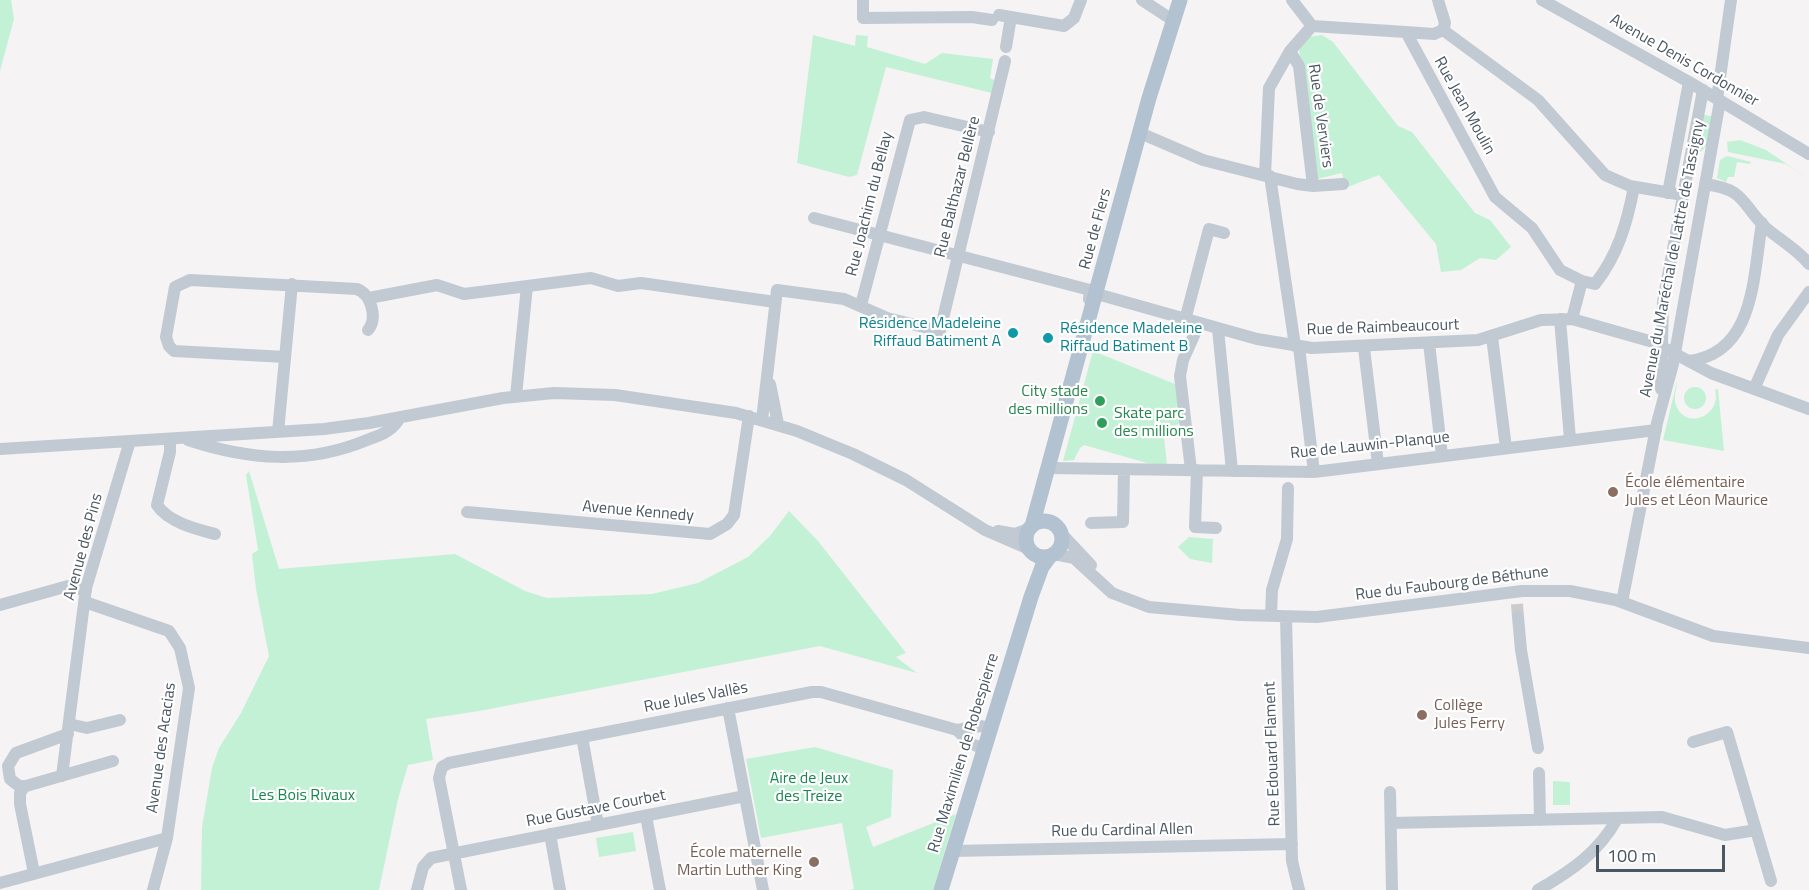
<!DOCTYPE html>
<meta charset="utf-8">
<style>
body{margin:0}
#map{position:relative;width:1809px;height:890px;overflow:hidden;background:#f5f3f3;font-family:"Titillium Web",sans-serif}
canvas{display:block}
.scale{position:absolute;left:1596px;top:845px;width:129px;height:27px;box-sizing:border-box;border:3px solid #4a5661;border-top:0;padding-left:8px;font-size:18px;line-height:21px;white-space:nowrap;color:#4a5661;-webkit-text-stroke:4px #fff;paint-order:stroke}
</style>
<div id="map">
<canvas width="1809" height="890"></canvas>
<div class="scale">100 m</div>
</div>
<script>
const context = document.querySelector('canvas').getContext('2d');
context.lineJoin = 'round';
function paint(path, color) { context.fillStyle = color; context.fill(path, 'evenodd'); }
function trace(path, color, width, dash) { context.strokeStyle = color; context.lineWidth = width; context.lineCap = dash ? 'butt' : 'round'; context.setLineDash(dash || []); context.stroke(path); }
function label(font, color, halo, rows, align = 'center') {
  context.font = font + ' "Titillium Web",sans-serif'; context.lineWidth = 4.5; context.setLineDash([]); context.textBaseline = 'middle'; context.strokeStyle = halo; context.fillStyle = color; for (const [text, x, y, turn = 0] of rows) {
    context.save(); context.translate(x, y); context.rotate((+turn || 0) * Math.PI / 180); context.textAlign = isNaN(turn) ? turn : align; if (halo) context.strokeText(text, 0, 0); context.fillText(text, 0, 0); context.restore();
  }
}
paint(new Path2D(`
 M0 0H11L14 19 0 71Z
 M813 35 855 46 856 35 868 36 867 47 925 64 942 53 993 59 990 78 996 81 992 93 886 67 857 175 849 177 797 163Z
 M1322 35 1333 42 1398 126 1412 132 1475 213 1490 220 1511 247 1496 260 1480 258 1461 270 1441 272 1436 244 1379 175 1345 188 1342 173 1317 179 1299 49 1308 37Z
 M1700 114 1715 117 1711 140 1698 155 1694 167Z
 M1740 140 1766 150 1809 179 1786 164 1728 152 1727 142Z
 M1727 156 1751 162 1750 164 1737 162 1734 177H1728L1726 182 1717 178 1720 160Z
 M1093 351 1175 384 1181 424 1163 427 1167 465 1147 463 1084 445 1080 448 1074 460 1063 461Z
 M1677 381C1677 389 1673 396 1676 405 1685 431 1722 416 1715 390L1718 389 1724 451 1663 440Z
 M1684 398a11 11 0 1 1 22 0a11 11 0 1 1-22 0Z
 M249 471 279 569 455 554 525 591 547 598 652 594 698 583 748 557 770 536 789 511 818 541 906 653 896 657 917 673 820 646 479 711 426 719 433 760 408 765 398 799 379 890H201L202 827 212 768 219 748 241 713 269 656 256 589 252 554 258 550 246 475Z
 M1189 537 1213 539 1212 563 1190 559 1178 547Z
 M815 747 893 770 891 817 866 827 873 847 956 814 933 890H849L854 889 842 823 761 838 746 759Z
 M1553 781 1570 782V805H1553Z
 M633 832 636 851 599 857 596 838Z`), '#c3f1d5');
trace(new Path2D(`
 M1517 604 1518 617`), '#caccce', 12, [12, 6]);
trace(new Path2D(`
 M863 0V18L972 17 992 20
 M1142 0 1174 21
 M1292 0 1312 26
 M1438 0 1445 23 1443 30
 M1542 0 1689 82 1809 154
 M999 15 1064 26 1074 18 1081 0
 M1312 26 1406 32 1495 197 1532 228 1560 270 1582 281
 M1443 30 1538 100 1605 175 1630 186 1683 195
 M1406 32 1434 34 1443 30
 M1006 47 1011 17
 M1290 51 1299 66 1313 186
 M1717 99 1731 0
 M1140 133 1203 160 1297 184 1313 186 1343 184
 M1265 175 1269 88 1290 51 1312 26
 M1270 176 1295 346
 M1705 184C1747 190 1740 203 1766 228 1780 240 1797 249 1809 264
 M1668 193 1689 82
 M814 218 1090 290 1089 299 1093 300
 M1097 294 1257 339 1312 348 1478 340 1541 320 1572 319 1653 342 1711 373 1809 409
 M369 298 437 285 464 294 591 278 618 286 641 283 775 302
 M861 305 910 120 924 117 989 132
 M1560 319 1570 439
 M1572 319 1582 281 1595 284C1618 255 1627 223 1634 187
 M1185 320 1209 229 1224 233
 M1218 329 1232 471
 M1492 337 1506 448
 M1429 343 1442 456
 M1299 347 1314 472
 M1364 348 1378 464
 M285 357 174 351 169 346 166 337 175 287 190 280 357 289C371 294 378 318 368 330
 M1689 361C1756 353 1753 274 1762 223
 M770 384 778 424
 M1661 389 1663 302 1703 90
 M1754 389 1778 335 1809 292
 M516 396 527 286
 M762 420 777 290 844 299 887 318 940 331 1005 61
 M278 432 292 284
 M170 439V452L157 505C168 522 196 529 215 534
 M188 440C249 460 307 465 367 440 381 435 393 431 400 417
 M0 449 324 429 369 423 503 398 554 393 615 395 736 413 797 431 853 454 906 480 985 530 1029 549
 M1049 468 1314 472 1656 430
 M1191 470 1180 376 1183 360 1199 324
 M1197 470 1195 527 1216 528
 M467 512 710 534 727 524 734 515 749 416
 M1091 523 1123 522 1124 469
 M998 531 1015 534 1029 529
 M1060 532 1091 565
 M1054 554 1074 558 1112 593 1149 607 1240 615 1317 617 1522 591H1570L1616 600 1713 636 1809 648
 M85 602 169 631 180 648 189 688 167 838 153 890
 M1622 602 1657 423 1673 364 1720 101
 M0 605 68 586 86 591
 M1271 616 1272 590 1287 539 1288 488
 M1286 617 1292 861 1299 890
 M1518 617 1521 650 1538 748
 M728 708 763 890
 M69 724 87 728 120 720
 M957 730 972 744 984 749
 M68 734 16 753 8 766 10 779 19 786H26L113 761
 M582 737 598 825
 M1693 742 1727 732 1771 881
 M1539 773 1540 820
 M62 776 86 588 130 441
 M24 787 20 793V804L34 873
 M1390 792 1392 890
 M646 816 660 890
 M1391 823 1662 817 1725 835 1756 830
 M550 834 560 890
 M953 851 1292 844
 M0 883 167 838
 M417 890 423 867 431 858 745 796
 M461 890 439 778 442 767 449 763 812 692H821L957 730 980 726 991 728
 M1538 890C1571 871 1598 853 1617 819`), '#c1cad2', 12);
trace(new Path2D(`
 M1026 539a18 18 0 1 1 36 0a18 18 0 1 1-36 0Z
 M1032 526 1149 98 1180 0
 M941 890 1031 597 1042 567 1050 556`), '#b3c2d1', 15);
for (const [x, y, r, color] of [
 [1013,333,6,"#0f9aa8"],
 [1048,338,6,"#0f9aa8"],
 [1100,401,6,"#2e9e5b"],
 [1102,423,6,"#2e9e5b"],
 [1613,492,6,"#8d6e63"],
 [1422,715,6,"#8d6e63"],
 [814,862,6,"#8d6e63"]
]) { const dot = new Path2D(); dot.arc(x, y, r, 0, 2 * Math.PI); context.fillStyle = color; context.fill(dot); trace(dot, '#fff', 2); }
label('16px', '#4a5661', '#fff', [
 ["Avenue Denis Cordonnier",1684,61,30],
 ["Rue Jean Moulin",1464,106,61],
 ["Rue de Verviers",1320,116,82],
 ["Rue Balthazar Bellère",958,187,-76],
 ["Rue Joachim du Bellay",870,204,-76],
 ["Rue de Flers",1096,229,-75],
 ["Avenue du Maréchal de Lattre de Tassigny",1673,259,-79],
 ["Rue de Raimbeaucourt",1383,328,-2],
 ["Rue de Lauwin-Planque",1370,446,-6],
 ["Avenue Kennedy",638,512,5],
 ["Avenue des Pins",84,547,-75],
 ["Rue du Faubourg de Béthune",1452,584,-7],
 ["Rue Jules Vallès",696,698,-11],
 ["Avenue des Acacias",162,748,-82],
 ["Rue Maximilien de Robespierre",964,753,-73],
 ["Rue Edouard Flament",1273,754,-92],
 ["Rue Gustave Courbet",596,809,-11],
 ["Rue du Cardinal Allen",1122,831,-1]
]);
label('16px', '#0d838f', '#fff', [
 ["Résidence Madeleine",1001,324],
 ["Riffaud Batiment A",1001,342],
 ["Résidence Madeleine",1060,329,"left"],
 ["Riffaud Batiment B",1060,347,"left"]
], 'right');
label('16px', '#27864d', '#fff', [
 ["City stade",1088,392],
 ["des millions",1088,410],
 ["Skate parc",1114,414,"left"],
 ["des millions",1114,432,"left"]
], 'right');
label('16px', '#785e54', '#fff', [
 ["École élémentaire",1625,483],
 ["Jules et Léon Maurice",1625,501],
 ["Collège",1434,706],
 ["Jules Ferry",1434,724],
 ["École maternelle",802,853,"right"],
 ["Martin Luther King",802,871,"right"]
], 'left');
label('16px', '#17864f', '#fff', [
 ["Aire de Jeux",809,779],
 ["des Treize",809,797],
 ["Les Bois Rivaux",303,796]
]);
</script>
